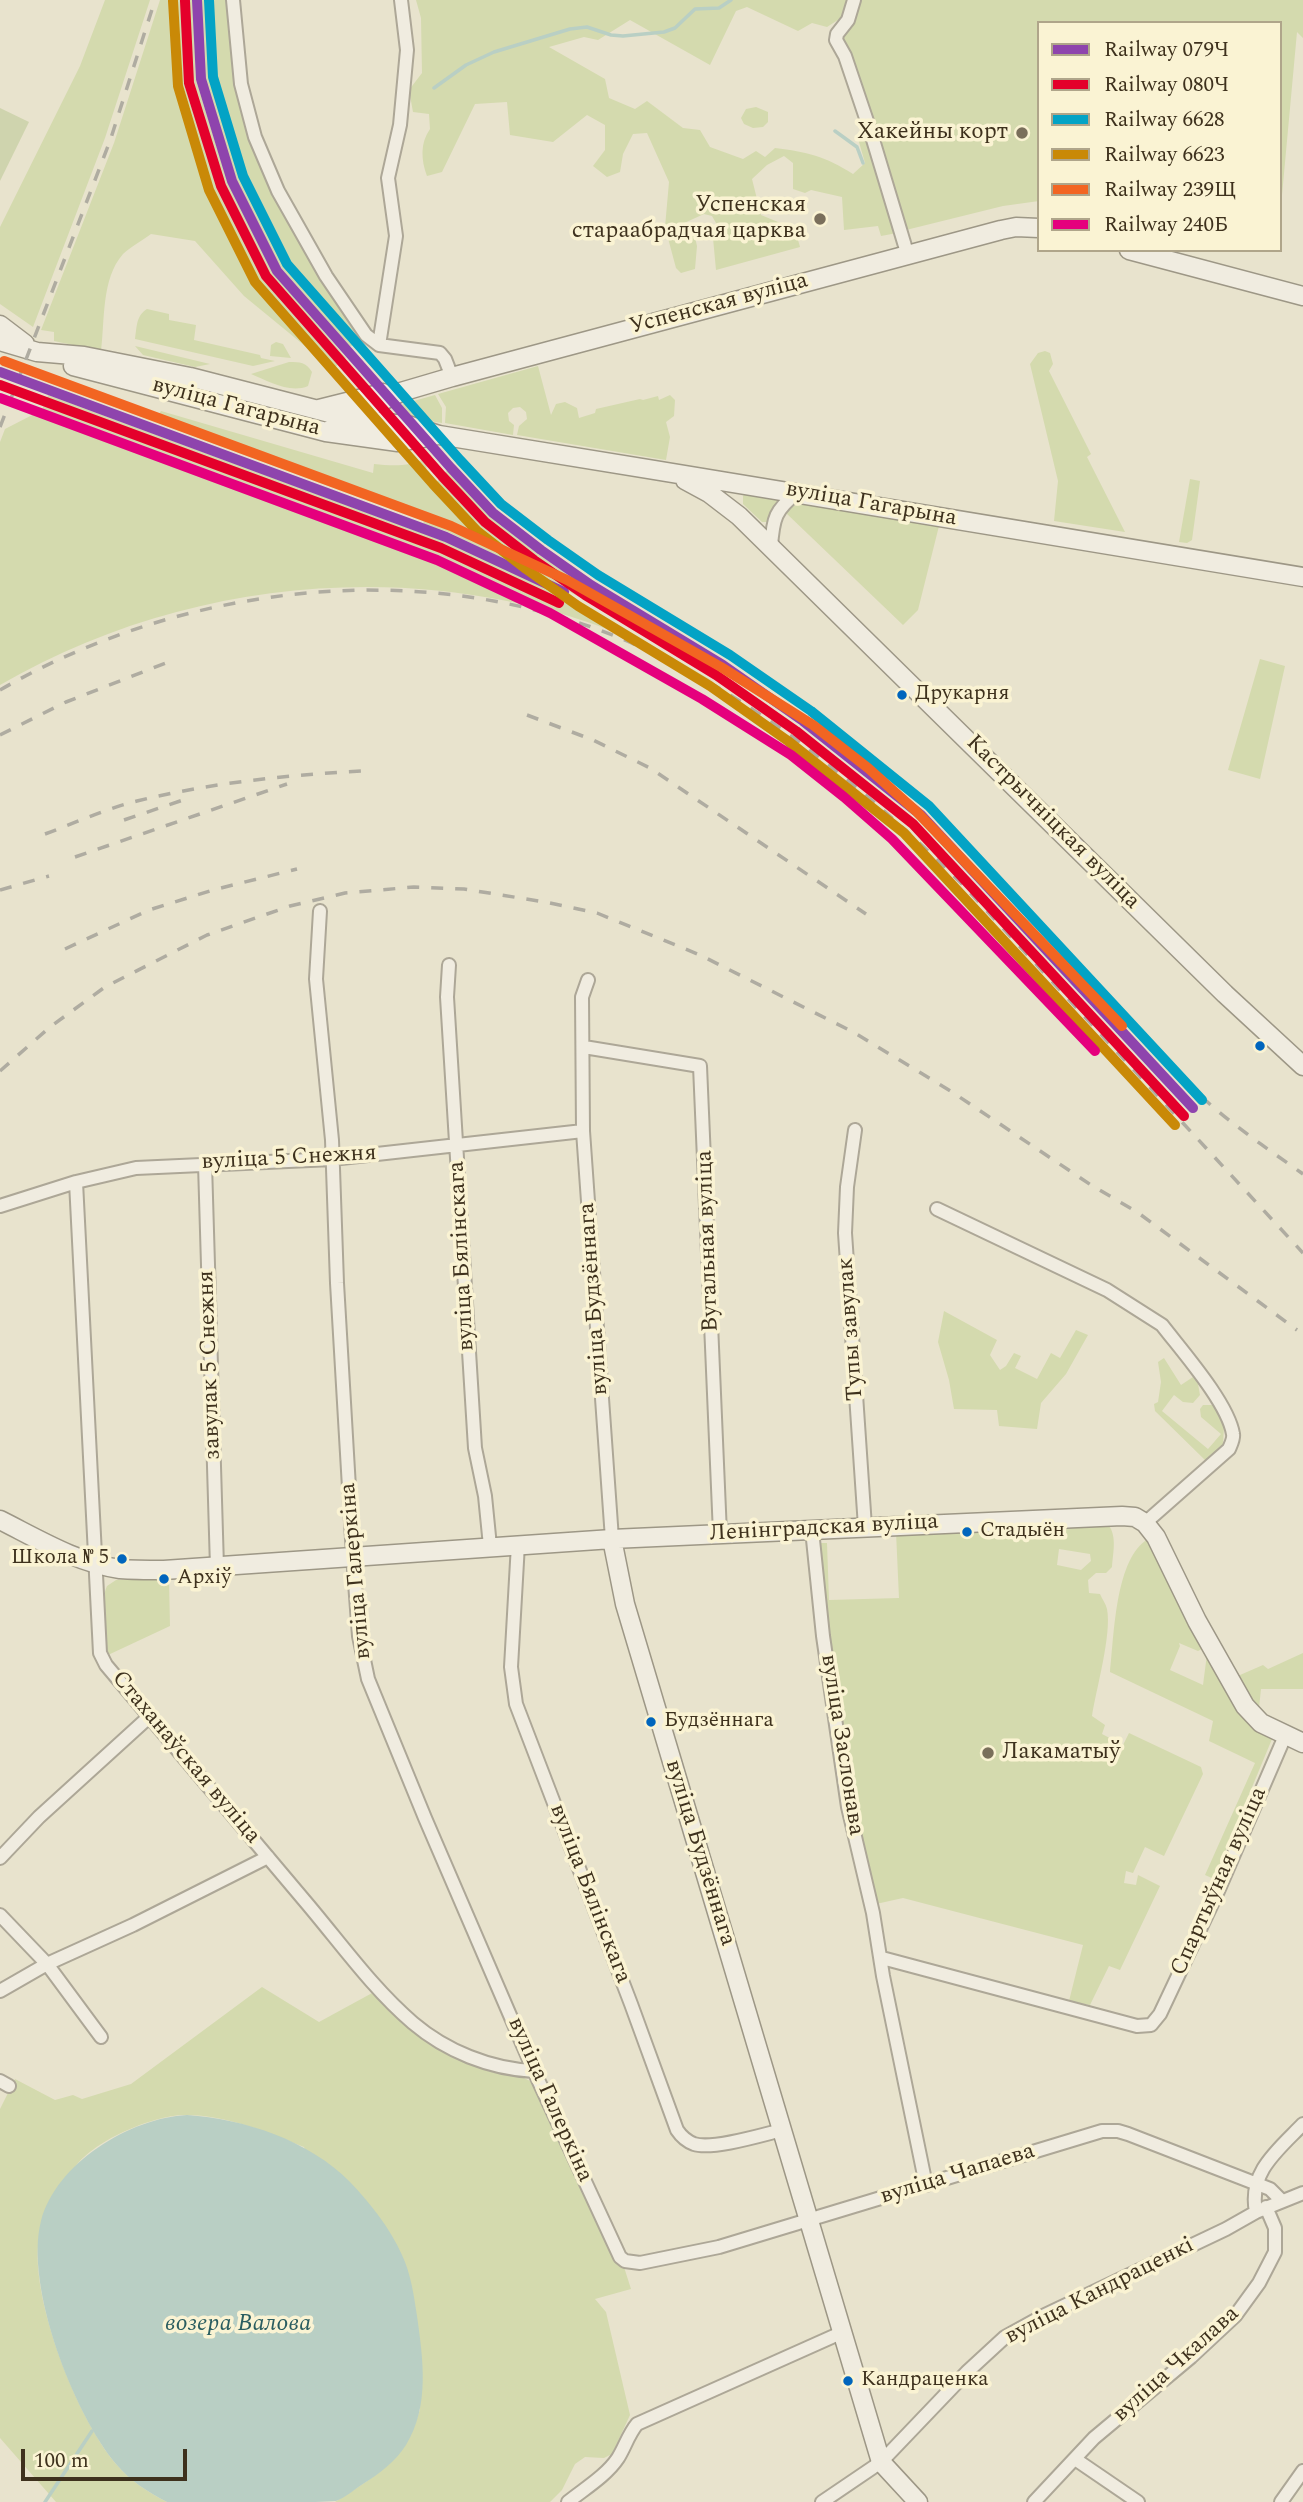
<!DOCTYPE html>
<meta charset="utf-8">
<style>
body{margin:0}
#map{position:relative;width:1303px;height:2502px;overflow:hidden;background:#e8e3cd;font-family:Spectral,serif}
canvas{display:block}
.legend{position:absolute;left:1037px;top:21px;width:245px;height:231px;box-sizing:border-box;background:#faf3d3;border:2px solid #afa58a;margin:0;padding:9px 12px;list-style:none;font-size:21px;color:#3e311d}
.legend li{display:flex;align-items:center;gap:14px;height:35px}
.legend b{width:35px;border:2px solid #afa58a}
.scale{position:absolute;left:21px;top:2449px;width:166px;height:32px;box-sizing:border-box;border:4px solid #3e311d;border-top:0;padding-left:9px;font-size:21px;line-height:24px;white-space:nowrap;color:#3e311d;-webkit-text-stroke:5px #faf3d3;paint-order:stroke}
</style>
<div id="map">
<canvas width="1303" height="2502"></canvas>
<ul class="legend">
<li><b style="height:9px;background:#8e44ad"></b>Railway 079Ч</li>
<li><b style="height:9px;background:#e4002b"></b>Railway 080Ч</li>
<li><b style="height:9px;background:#03a3c5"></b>Railway 6628</li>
<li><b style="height:9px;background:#c98907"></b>Railway 6623</li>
<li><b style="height:9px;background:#f26522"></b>Railway 239Щ</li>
<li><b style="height:9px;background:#e5007d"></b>Railway 240Б</li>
</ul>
<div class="scale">100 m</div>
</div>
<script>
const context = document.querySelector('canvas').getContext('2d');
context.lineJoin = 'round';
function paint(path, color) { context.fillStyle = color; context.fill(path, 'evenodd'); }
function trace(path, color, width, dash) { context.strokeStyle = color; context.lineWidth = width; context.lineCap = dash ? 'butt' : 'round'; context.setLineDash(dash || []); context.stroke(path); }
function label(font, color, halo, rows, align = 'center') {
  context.font = font + ' Spectral,serif'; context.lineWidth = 7; context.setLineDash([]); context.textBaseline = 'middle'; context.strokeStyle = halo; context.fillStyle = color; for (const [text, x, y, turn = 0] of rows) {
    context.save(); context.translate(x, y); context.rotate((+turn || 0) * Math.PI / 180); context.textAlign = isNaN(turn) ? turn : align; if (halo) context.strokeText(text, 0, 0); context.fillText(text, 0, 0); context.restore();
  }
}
paint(new Path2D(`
 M105 0H150L105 138 33 327 0 304V227L80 66Z
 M160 0H193L196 80 228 183 275 275 346 358 333 369 244 296 195 241 151 234C142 241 130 247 123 254 101 279 105 321 101 351L54 341V332L41 330 114 143Z
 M201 0H229L253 137 364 337 350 347 280 267 236 178 205 78Z
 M416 0H1303V38L1297 32 1281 206 1280 23H1039V201L1003 206 906 230 841 40 844 16 827 27 812 23 798 31 747 7 736 11 710 65 630 20 598 40 584 37 549 47 605 79 609 98 635 109 647 101 683 128 700 130 710 147 743 159 756 151 765 157 775 148C807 152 825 156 853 174L865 163 857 135 870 142 897 233 881 236 878 226 844 230 842 197 811 190 805 193 793 189V163L784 156 767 165 752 179 761 215 795 229 800 247 716 270 713 238 716 223 712 216 704 214 682 224 694 233 697 246 695 269 681 273 676 268 665 227 669 182 647 133 633 134 623 154 620 172 607 177 593 166 605 150V125L587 115 553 142 510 135 507 102 475 104 442 172 427 176C421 160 420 143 430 129L429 114 413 112 409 90 422 73 421 18Z
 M756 107 768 112V122L763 127 753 128 744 124 741 118 746 109Z
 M147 309 169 314V320L196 325 194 340 260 355 261 358 275 361 253 366 135 339C137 326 136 316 147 309Z
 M276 342 283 344 291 358 270 356 271 345Z
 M135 346 210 364 195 367 143 355Z
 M1045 351 1050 353 1053 364 1049 371 1091 454 1087 457 1125 532 1054 521 1058 481 1030 364 1038 353Z
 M289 362C300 362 306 362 312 372L308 386C290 394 268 381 251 374Z
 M538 366 551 415 556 404 565 402 577 408 579 418 595 413 596 409 640 399 643 400 658 396 659 400 670 395 675 400 674 416 666 422 670 437 666 460 517 435 519 426 527 419 526 412 520 407 513 408 508 413 509 421 514 425 513 435 445 423 446 407 438 394Z
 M48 395 446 542 560 593 713 681C692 676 660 652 638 642 613 630 585 621 559 613 542 607 524 605 507 601 336 566 151 597 0 685V442L5 429 42 410Z
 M435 395 442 408V423L402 417 399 414V408L403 404Z
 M161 411 373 473 374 464C393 466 409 467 426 458L428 462C424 473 426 478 432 488L447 470C462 486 476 503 492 517 561 577 643 621 721 668L717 675 563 588 446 531 424 525 423 519 154 421Z
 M1190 479 1200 481 1192 540 1187 543 1179 542Z
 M745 493 780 498 768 522H762L743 504V496Z
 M802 502 939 526 918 610 903 625 786 513 792 507Z
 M1260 659 1285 666 1260 779 1228 770Z
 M944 1311 997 1340 990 1355 1000 1370 1006 1366 1014 1353 1021 1356 1015 1368 1037 1379 1051 1353 1060 1358 1076 1330 1088 1335 1066 1374 1041 1403 1037 1429 999 1426 997 1410 954 1409 949 1380 938 1342Z
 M1164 1358 1181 1385 1193 1377 1198 1384 1200 1395 1193 1403 1183 1402 1174 1395 1162 1411 1208 1449 1221 1434 1201 1417 1200 1409 1203 1405H1214L1224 1426 1223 1445 1206 1461 1155 1411 1154 1404 1158 1402 1161 1382 1158 1362Z
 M1106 1522C1118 1534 1113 1552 1112 1567L1106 1573H1096L1088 1580 1089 1593 1100 1594C1102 1599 1106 1604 1107 1609 1112 1634 1096 1690 1092 1716L1105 1725 1102 1734 1123 1745 1129 1733 1201 1767 1203 1774 1164 1856 1145 1847 1133 1873 1126 1871 1124 1883 1136 1885 1138 1875 1160 1886 1120 1970 1109 1966 1090 2005 1069 2001 1083 1945 903 1898 876 1904C849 1785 830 1665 819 1543H827L829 1600 899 1598 896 1532ZM1059 1549 1090 1554 1091 1561 1081 1570 1057 1565Z
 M1145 1541H1149L1204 1648 1198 1651 1179 1643 1180 1646 1170 1670 1203 1685 1207 1654 1272 1739 1214 1879 1205 1875 1255 1763 1209 1741 1213 1721 1110 1672C1114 1637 1115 1563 1145 1541Z
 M158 1578 159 1581 169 1580 170 1626 108 1655C103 1638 100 1601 107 1586L116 1580Z
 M1303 1653V1689H1261L1259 1708 1239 1680 1240 1675 1263 1665 1268 1669Z
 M262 1987 319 2022 374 1992 410 2028 518 2075 530 2081 538 2090 614 2260 624 2267 631 2289 595 2299 606 2312 630 2415 612 2454 604 2458 585 2457 575 2464 562 2490 550 2502H335C378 2474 405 2461 420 2409L304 2147C266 2132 227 2115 186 2115 155 2114 90 2142 74 2169 65 2182 60 2198 53 2212 48 2222 39 2235 38 2246 33 2305 78 2419 116 2464 130 2481 148 2492 167 2502H56L0 2438V2109L15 2079 55 2100 73 2095 82 2099 131 2084Z`), '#d4daae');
paint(new Path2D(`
 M0 108 29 122 0 181Z`), '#cfd4ae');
paint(new Path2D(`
 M187 2115C244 2119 309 2140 350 2182 370 2203 390 2228 402 2255 411 2274 414 2296 417 2316 423 2359 430 2406 406 2445 396 2461 379 2474 363 2484 355 2489 345 2498 336 2501 325 2502 306 2502 294 2502 252 2502 209 2502 167 2502 148 2492 130 2481 116 2464 74 2414 24 2286 41 2221 56 2163 130 2118 187 2115Z`), '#b9cfc4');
trace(new Path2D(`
 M434 88 466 65 494 52 570 29 587 27 611 35 623 36 664 32 675 28 695 9 719 8 731 0
 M835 131 857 147 863 163
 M45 2502 92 2431`), '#b9cfc4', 3.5);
const street = new Path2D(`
 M233 0 241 84 255 137 278 191 326 276 366 335 379 345 440 353 445 359 452 377
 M854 0 848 20 837 34 836 40 845 56 871 133 908 256
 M379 345 396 236 388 178 400 125 407 50 401 0
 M771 547C773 518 775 510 798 492
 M320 911 316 979 332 1140 337 1283 353 1556 359 1636 368 1679 425 1818 534 2071 620 2257 625 2261 640 2263 719 2247 1102 2131H1118L1128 2134 1270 2189 1281 2200
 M449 965 447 997 475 1448 485 1496 490 1546
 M588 980 582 997 583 1131 612 1539
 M584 1047 700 1066 720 1534
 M855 1130 847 1187 845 1233 865 1527
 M205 1164 217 1567
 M76 1182 100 1653 106 1665C172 1743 238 1822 304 1900 339 1941 372 1988 413 2023 446 2051 490 2069 534 2071
 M0 1206 76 1182 136 1168 332 1159 583 1131
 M937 1209 1107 1290 1162 1325C1182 1351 1228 1403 1233 1434 1234 1439 1231 1444 1229 1449L1145 1523
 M812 1530 823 1636 848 1807 873 1913 883 1976 926 2185
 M518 1544 511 1667 516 1704 631 2004 677 2130C681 2136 686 2141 694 2144 712 2150 762 2135 782 2130
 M0 1858 39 1817 150 1716
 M0 1915 47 1964 101 2037
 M882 1958 1137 2026 1151 2025 1160 2014 1218 1891 1285 1736
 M0 1991 47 1964 133 1925 268 1857
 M0 2081 9 2086
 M1256 2212C1248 2172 1278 2150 1303 2124
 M1075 2459 1138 2502
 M568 2502C584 2489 606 2476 618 2458 625 2447 628 2435 637 2424L843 2332
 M822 2502 881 2462 967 2372 1005 2337 1043 2316 1226 2229 1256 2212 1303 2193
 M1034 2502 1094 2438 1191 2357 1235 2316 1259 2283 1275 2252V2228L1266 2207
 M1281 2502 1303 2471`);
const secondary = new Path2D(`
 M1129 250 1303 296
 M0 325 25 344
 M0 341 37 352 84 356 190 377 349 418 411 426 439 435C727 482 1015 528 1303 577
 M73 366 326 432 398 442 434 436
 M319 409 383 393
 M326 432 374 405 401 392 452 377 1001 230 1016 227 1039 228
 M685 480 709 493 739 516 1225 994 1303 1066
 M0 1520C38 1539 77 1563 120 1569 134 1570 149 1570 164 1570L612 1539 1122 1516 1135 1517 1145 1523 1156 1537 1197 1621 1245 1706 1261 1723 1303 1743
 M612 1539 625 1604 881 2462 918 2502`);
trace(street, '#ada797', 16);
trace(secondary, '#9d9786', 21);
trace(street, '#f0ece0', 12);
trace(secondary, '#f0ece0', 18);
trace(new Path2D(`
 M0 427 110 141 155 0
 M0 690C189 581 434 554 636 645 760 700 868 791 963 885L1303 1253
 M527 715 593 740 650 768 866 914
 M0 735 66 702 176 659
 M124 820 183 800
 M45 834C75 823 105 809 137 801 210 783 286 775 362 771
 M75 857 287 784
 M0 890 49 876
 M65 949 149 910 213 890 297 869
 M1069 958C1115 1008 1160 1061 1212 1106 1241 1131 1272 1152 1303 1174
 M0 1071 50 1027 105 987 207 935 290 906 345 893 414 887 464 889 545 902 597 913 700 955 855 1033 952 1092 1091 1185 1137 1212 1297 1330`), '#afaca1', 3.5, [12, 12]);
trace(new Path2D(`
 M197 0 201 79 232 181 277 271 451 468 493 513 541 550 591 585 723 665 803 721 921 815 1193 1108
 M0 372 446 537 564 592`), '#8e44ad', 10);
trace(new Path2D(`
 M185 1 189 83 221 186 266 276 442 476 485 522 534 560 585 595 716 675 796 731 913 824 1184 1116
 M0 385 441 548 559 603`), '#e4002b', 10);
trace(new Path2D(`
 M209 0 213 77 243 176 287 264 460 460 501 504 548 540 598 575 730 655 811 711 929 806 1202 1100`), '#03a3c5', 10);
trace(new Path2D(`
 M173 1 178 86 209 190 255 282 433 484 477 531 526 569 578 606 710 686 788 741 904 833 1175 1125`), '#c98907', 10);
trace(new Path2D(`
 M4 361 451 526 567 580 721 667 813 725 868 768 917 812 1122 1026`), '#f26522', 10);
trace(new Path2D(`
 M0 398 437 560 550 613 702 699 791 755 844 797 892 839 1095 1051`), '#e5007d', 10);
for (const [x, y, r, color] of [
 [1022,133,7,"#7a6f5b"],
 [820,219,7,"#7a6f5b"],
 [902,695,6,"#0065bd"],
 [1260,1046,6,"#0065bd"],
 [967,1532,6,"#0065bd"],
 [122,1559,6,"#0065bd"],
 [164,1579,6,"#0065bd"],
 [651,1722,6,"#0065bd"],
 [988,1753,7,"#7a6f5b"],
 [848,2381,6,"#0065bd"]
]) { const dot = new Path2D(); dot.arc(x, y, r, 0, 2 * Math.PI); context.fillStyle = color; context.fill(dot); trace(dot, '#faf3d3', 2.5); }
label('21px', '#3e311d', '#faf3d3', [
 ["Друкарня",915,695],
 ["Стадыён",980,1532],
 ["Школа № 5",109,1559,"right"],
 ["Архіў",177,1579],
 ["Будзённага",664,1722],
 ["Кандраценка",861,2381]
], 'left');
label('23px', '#3e311d', '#faf3d3', [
 ["Хакейны корт",1008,133],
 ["Успенская",806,206],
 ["стараабрадчая царква",806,232],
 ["Лакаматыў",1002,1753,"left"]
], 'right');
label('23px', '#3e311d', '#faf3d3', [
 ["Успенская вуліца",719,305,-15],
 ["вуліца Гагарына",236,408,15],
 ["вуліца Гагарына",871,505,10],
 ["Кастрычніцкая вуліца",1052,823,45],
 ["вуліца 5 Снежня",289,1159,-3],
 ["Вугальная вуліца",709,1241,-92],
 ["вуліца Бялінскага",463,1256,-93],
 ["вуліца Будзённага",595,1299,-94],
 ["Тупы завулак",852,1329,-94],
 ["завулак 5 Снежня",211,1365,-92],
 ["Ленінградская вуліца",824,1529,-3],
 ["вуліца Галеркіна",357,1571,-95],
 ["вуліца Заслонава",841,1745,81],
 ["Стаханаўская вуліца",185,1758,50],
 ["вуліца Будзённага",699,1853,73],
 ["Спартыўная вуліца",1220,1882,-66],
 ["вуліца Бялінскага",589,1894,69],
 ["вуліца Галеркіна",549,2100,66],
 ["вуліца Чапаева",958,2175,-17],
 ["вуліца Кандраценкі",1100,2292,-27],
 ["вуліца Чкалава",1177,2365,-42]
]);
label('italic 24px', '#2a5d60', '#faf3d3', [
 ["возера Валова",238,2325]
]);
</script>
